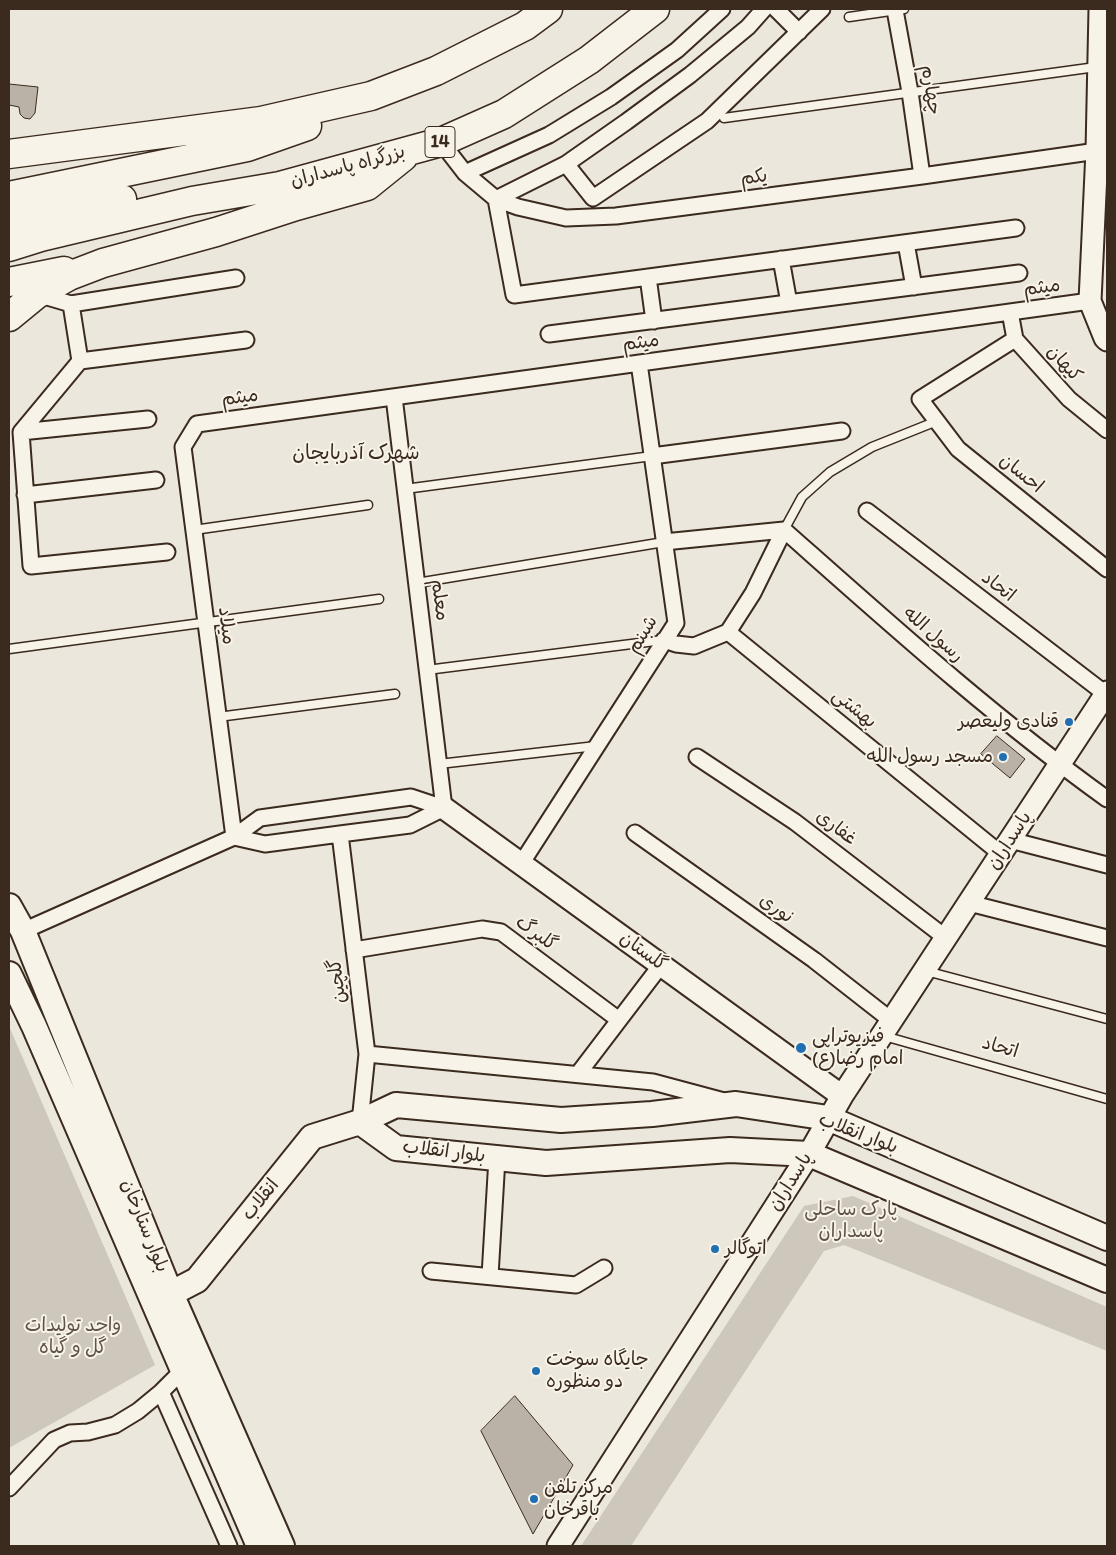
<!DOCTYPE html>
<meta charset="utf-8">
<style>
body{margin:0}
#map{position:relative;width:1116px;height:1555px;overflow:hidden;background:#ece7dc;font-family:Itim,sans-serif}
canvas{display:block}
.frame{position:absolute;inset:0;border:10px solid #3b2a1e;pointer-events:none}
</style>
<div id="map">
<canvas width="1116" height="1555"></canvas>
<div class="frame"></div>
</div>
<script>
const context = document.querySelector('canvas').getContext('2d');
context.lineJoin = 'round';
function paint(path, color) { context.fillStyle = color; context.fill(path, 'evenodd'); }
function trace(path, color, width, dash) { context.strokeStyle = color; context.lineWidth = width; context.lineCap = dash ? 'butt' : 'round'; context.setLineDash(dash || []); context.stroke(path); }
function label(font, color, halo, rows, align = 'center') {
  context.font = font + ' Itim,"Playpen Sans Arabic",sans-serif'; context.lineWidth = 4; context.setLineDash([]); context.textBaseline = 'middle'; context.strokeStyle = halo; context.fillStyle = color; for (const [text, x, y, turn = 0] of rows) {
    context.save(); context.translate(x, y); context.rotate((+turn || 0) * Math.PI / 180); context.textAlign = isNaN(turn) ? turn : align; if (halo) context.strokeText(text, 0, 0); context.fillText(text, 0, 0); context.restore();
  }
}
paint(new Path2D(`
 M9 1026 155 1365 9 1448Z
 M853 1196 1107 1307V1351L844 1245 824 1251 631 1546H581L804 1206Z`), '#cec8bc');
const building = new Path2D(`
 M9 84 38 87 35 113 30 119 24 118 20 114 19 107 9 105Z
 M997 736 1025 759 1010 778 981 754Z
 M515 1396 573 1465 533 1534 481 1431Z`);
paint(building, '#bab2a7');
trace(building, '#3b2a1e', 1);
const lane = new Path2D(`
 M849 17 904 9
 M724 118 1096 67
 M405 489 652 456
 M194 530 368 505
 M784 530 802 497 830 472 872 447 937 421
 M417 583 664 542
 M9 649 379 599
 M427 670 663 640
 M218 717 395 694
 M439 764 596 746
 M926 971 1107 1019
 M884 1036 1107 1099`);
const street = new Path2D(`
 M764 9 748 27 690 75 626 122 566 164 496 199 514 295 1016 228
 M776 9 799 32
 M895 10 910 92 922 176
 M441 142 465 173 496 199 518 207 566 218 616 216 922 176 1097 151 1105 154
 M566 164 593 198 707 121 822 9
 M465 173 549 135 611 97 677 50 722 9
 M906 243 914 287
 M781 259 789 303
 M648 277 654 321
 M37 294 71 304 80 361 21 432 31 566 167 552
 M71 304 236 278
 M1010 312 1015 339 1069 399 1107 430
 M549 334 1019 273
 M1015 339 920 399 958 449 1107 569
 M80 361 246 340
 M394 397 444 808
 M21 432 148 419
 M652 456 842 431
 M25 495 156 480
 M867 511 1107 695
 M784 530C889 623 993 717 1107 799
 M664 542 784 530
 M728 632 1001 854
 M664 640 676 644 694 646 728 632 753 593 784 530
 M697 757 795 822 946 938
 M635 833 814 960 892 1021
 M340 834 367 1054 360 1122
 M234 837 183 447 197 424 1090 301
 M234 837 265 844 340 834 410 825 444 808
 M1010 840 1107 865
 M521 864 676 623 639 363
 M969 903 1107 938
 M23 931 234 837 260 818 411 797 444 808
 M354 950 482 929 501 932 619 1020
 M367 1054 653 1082 724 1101
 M578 1074 661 965
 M431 1271 576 1285 604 1268
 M490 1276 497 1158
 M161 1392 229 1546
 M9 1488 54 1440 70 1433 88 1432 115 1425 138 1411 161 1392 183 1370`);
const secondary = new Path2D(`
 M1100 9 1097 151 1090 301 1105 338 1107 340
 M444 808 842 1096
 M558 1546 809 1154 842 1096 1107 692`);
const primary = new Path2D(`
 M9 906 23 931 165 1280 282 1546
 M9 974 34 1026 259 1546
 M360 1122 396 1148 546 1163 730 1150 809 1154 1107 1280
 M172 1293 197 1280 312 1137 360 1122 396 1105 561 1120 652 1114 736 1104 828 1118 1107 1238`);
const highway = new Path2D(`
 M9 154 261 121 371 96 436 71 525 26 548 9
 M9 196 247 147 307 126
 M9 223 122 199
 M9 247 41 237 192 201 280 186 441 142 504 114 589 60 655 9
 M9 282 64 271
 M9 317 37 294 69 276 103 263 216 232 296 206 367 186 403 157`);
trace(lane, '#3b2a1e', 11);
trace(street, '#3b2a1e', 19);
trace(secondary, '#3b2a1e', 25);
trace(primary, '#3b2a1e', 28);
trace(highway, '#3b2a1e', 31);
trace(lane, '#f7f3e8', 8);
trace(street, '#f7f3e8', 15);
trace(secondary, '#f7f3e8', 21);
trace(primary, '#f7f3e8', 24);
trace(highway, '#f7f3e8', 28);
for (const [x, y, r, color] of [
 [1069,722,5,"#1f6fb2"],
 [1003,757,5,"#1f6fb2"],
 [801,1048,6,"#1f6fb2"],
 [715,1249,5,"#1f6fb2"],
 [536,1371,5,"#1f6fb2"],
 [534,1499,5,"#1f6fb2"]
]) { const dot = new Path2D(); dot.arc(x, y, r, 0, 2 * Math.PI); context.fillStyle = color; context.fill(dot); trace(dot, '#f7f3e8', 2); }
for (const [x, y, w] of [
 [440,142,30]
]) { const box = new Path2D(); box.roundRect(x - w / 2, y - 15.5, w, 31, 4); context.fillStyle = '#f7f3e8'; context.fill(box); trace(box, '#3b2a1e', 1); }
label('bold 18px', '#3b2a1e', null, [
 ["14",440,142]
]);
label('19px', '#3b2a1e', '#f7f3e8', [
 ["چهارم",930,90,81],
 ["بزرگراه پاسداران",348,167,-15],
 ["یکم",754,178,-7],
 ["میثم",1042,288,-8],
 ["میثم",641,343,-8],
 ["کیهان",1064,364,48],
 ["میثم",240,398,-8],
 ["احسان",1021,474,39],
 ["اتحاد",998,587,38],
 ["معلم",439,600,83],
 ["میلاد",226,626,83],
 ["شبنم",643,635,-59],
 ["رسول الله",933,635,41],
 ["بهشتی",854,709,39],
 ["غفاری",836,828,37],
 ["پاسداران",1010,841,-57],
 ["نوری",776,909,35],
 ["گلبرگ",536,934,36],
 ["گلستان",643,952,36],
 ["گلچین",338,981,-97],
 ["اتحاد",1000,1048,16],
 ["بلوار انقلاب",858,1134,21],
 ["بلوار انقلاب",444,1152,7],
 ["پاسداران",791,1182,-58],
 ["انقلاب",261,1200,-51],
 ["بلوار ستارخان",144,1226,68]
]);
label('19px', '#3b2a1e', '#f7f3e8', [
 ["قنادی ولیعصر",1059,722,"right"],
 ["مسجد رسول الله",993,757,"right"],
 ["فیزیوتراپی",812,1037],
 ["امام رضا(ع)",812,1059],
 ["اتوگالر",725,1249],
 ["جایگاه سوخت",546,1360],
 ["دو منظوره",546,1382],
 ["مرکز تلفن",544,1488],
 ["باقرخان",544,1510]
], 'left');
label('19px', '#605246', '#f7f3e8', [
 ["پارک ساحلی",851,1210],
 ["پاسداران",851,1232],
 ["واحد تولیدات",73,1326],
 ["گل و گیاه",73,1348]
]);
label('20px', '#3b2a1e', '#f7f3e8', [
 ["شهرک آذربایجان",356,454]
]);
</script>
